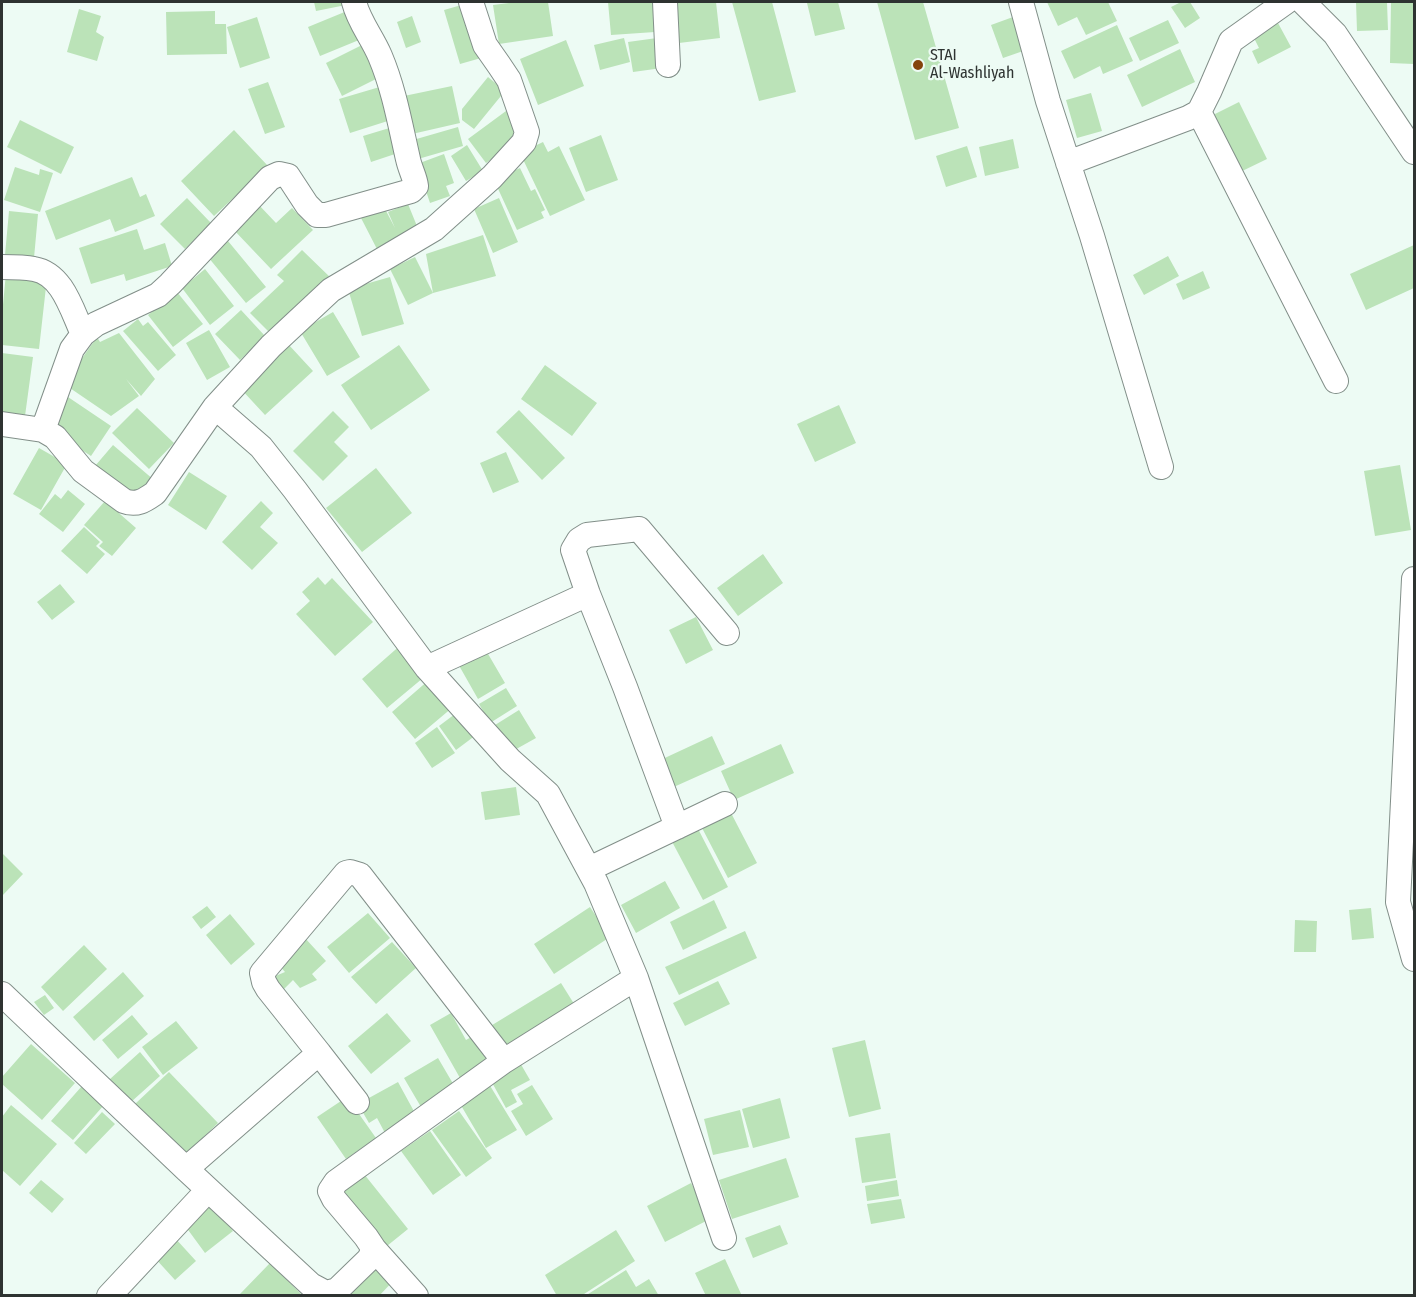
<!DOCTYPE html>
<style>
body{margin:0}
#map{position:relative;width:1416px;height:1297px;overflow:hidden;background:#edfbf4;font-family:"Fira Sans Condensed",sans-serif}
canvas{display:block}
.frame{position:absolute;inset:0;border:3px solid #2e3331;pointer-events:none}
</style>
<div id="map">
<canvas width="1416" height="1297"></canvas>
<div class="frame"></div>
</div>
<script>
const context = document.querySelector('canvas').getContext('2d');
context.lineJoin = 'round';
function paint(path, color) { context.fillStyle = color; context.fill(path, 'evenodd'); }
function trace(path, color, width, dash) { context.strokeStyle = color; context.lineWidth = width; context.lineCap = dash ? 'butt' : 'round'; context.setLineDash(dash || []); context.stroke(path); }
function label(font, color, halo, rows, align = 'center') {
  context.font = font + ' "Fira Sans Condensed",sans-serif'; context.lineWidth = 4.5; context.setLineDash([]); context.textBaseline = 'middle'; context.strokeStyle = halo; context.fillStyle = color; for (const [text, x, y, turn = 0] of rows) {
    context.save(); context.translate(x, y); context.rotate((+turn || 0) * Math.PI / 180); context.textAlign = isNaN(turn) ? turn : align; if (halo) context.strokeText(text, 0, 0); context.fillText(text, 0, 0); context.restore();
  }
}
paint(new Path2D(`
 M314 2H345L346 5 316 11Z
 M517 2H548L553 36 499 44 493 5Z
 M608 2H653L655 32 611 35Z
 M674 2H716L720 38 679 43Z
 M732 2H772L796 92 759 101Z
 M813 2H838L845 29 815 36 807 3Z
 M877 2H923L959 128 915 140Z
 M1047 2H1108L1117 21 1086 35 1077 17 1058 26Z
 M1181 2H1190L1200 18 1185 28 1171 7Z
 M1356 2H1387L1388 30 1357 31Z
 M1391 2H1414V64L1390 63Z
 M465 4 481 58 460 64 444 10Z
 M79 9 101 16 96 32 104 37 97 61 67 52Z
 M215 11V24H226L227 54 167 55 166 12Z
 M347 11 359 40 320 56 308 27Z
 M412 16 421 42 406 48 397 22Z
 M257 17 270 58 240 68 227 27Z
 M1013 17 1026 50 1003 58 991 25Z
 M1168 20 1179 43 1140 61 1129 38Z
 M1278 23 1291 47 1258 64 1252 51 1259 48 1253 36Z
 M1117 25 1133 61 1103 74 1100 66 1074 79 1061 51Z
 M624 38 630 62 600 70 594 45Z
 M657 38 662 68 633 72 628 42Z
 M566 40 584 86 538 105 520 59Z
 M362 45 378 78 342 96 326 63Z
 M1180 49 1195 82 1142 107 1127 75Z
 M488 77 505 91 474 129 462 120V109Z
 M268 82 285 127 265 134 248 89Z
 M383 86 394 119 350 133 339 99Z
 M452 86 460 123 412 134 404 96Z
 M1091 93 1102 131 1077 138 1066 100Z
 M1239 102 1267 159 1234 175 1207 118Z
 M506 111 521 132V138L486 163 468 139Z
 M20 120 74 147 61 174 7 147Z
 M396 126 404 151 371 162 363 136Z
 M458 127 463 146 418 159 413 140Z
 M234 130 268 166 214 216 181 181Z
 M601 135 618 180 586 192 569 148Z
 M1013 139 1019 168 985 176 979 147Z
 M543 142 548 152 559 146 585 200 550 216 520 153Z
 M467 145 483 171 466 181 451 156Z
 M967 146 977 177 946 187 936 156Z
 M444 154 454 183 446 186 450 196 430 203 417 164Z
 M15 167 39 175 40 169 53 173 40 212 4 200Z
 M520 168 531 191 535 189 545 210 541 212 544 218 517 230 494 180Z
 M132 177 140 197 146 194 155 216 115 232 110 219 56 240 45 211Z
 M187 198 211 223 185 249 160 224Z
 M499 198 518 242 493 253 474 209Z
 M258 204 276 223 292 208 313 230 271 269 232 228Z
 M408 204 419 231 378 251 361 218 384 207 395 228 388 212Z
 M9 211 38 214 34 258 5 255Z
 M137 229 144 250 165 243 172 266 126 281 124 274 91 284 79 248Z
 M483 235 496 276 433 293 426 254Z
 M228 241 266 287 246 303 208 257Z
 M1414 245V288L1366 310 1350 274Z
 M302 250 332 279 274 337 250 313 284 281 277 275Z
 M1168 256 1179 276 1144 295 1133 275Z
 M415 257 433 293 408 305 390 269Z
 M205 269 234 306 210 325 182 288Z
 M1203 271 1210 288 1183 300 1176 284Z
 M6 273 47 278 39 349 2 345V315Z
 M390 277 404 324 362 336 348 289Z
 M177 292 203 324 173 347 148 315Z
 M241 310 265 336 240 360 215 334Z
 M333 312 360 357 327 376 300 331Z
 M138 319 143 326 148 322 176 355 158 371 123 331Z
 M209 330 230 367 207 380 186 343Z
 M119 333 155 379 141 396 126 379 139 396 111 416 64 384 97 337 100 342Z
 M288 344 313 371 265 415 240 388Z
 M399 345 430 390 371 430 341 385Z
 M2 353 33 357 25 416 2 413Z
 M545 365 597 403 572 436 521 399Z
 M68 397 111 426 91 456 48 428Z
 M839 405 856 443 815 462 797 424Z
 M137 408 174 443 149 469 112 433Z
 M519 410 565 458 542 480 496 432Z
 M333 411 349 427 334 442 348 456 323 481 293 451Z
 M113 445 154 480 136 502 95 466Z
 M39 448 67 464 41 510 13 494Z
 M506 452 519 482 493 493 480 463Z
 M1400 465 1411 530 1375 536 1364 471Z
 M376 468 412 513 362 552 326 508Z
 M189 472 227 496 206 530 168 505Z
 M68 490 85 504 63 532 39 514 55 494 61 499Z
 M105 501 136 528 112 556 99 546 103 542 84 525Z
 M261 501 273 513 260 527 278 543 252 570 222 542Z
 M84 527 100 542 96 546 105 554 87 574 61 551Z
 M763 554 783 583 738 616 717 588Z
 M318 577 325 585 332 578 373 622 335 656 296 614 310 601 302 592Z
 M60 584 75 602 52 620 37 602Z
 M696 617 713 650 686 664 669 630Z
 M403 643 429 673 387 708 362 679Z
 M484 647 505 683 478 699 457 662Z
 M430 679 453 707 415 739 392 712Z
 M506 688 517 706 490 723 479 704Z
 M519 710 536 738 511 752 495 725Z
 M459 711 476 735 456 750 439 726Z
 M437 727 455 753 432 768 415 743Z
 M712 736 725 764 667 790 654 763Z
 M781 744 794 773 734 800 721 771Z
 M516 787 520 815 485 820 481 792Z
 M730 811 757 863 728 878 701 826Z
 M695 823 728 887 703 900 669 836Z
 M2 853 23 874 2 896Z
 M665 881 680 908 636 933 621 905Z
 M714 900 727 928 683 950 670 922Z
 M207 906 216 917 201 929 192 917Z
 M590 907 610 937 554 974 534 944Z
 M1371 908 1374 938 1352 940 1349 910Z
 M368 913 390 938 349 973 327 947Z
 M230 914 255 944 231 965 206 935Z
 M1295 920 1317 921 1316 952H1294Z
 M745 931 757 958 679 995 665 967Z
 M305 938 326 961 312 974 317 980 300 988 293 980 284 989 273 977 285 972 277 963Z
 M392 942 416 968 376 1004 351 977Z
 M84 945 107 969 63 1011 41 987Z
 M123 972 144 996 94 1041 73 1017Z
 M718 981 730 1004 685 1026 673 1003Z
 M561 983 576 1007 499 1054 484 1030Z
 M45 995 54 1008 44 1015 34 1002Z
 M387 1013 411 1041 371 1074 348 1046Z
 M451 1013 466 1040 473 1036 488 1063 460 1078 430 1025Z
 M132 1015 148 1034 118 1059 102 1040Z
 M176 1021 198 1048 163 1075 142 1047Z
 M865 1040 881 1109 849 1117 832 1048Z
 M31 1044 75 1083 42 1120 2 1084V1077Z
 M140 1052 160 1076 131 1102 110 1079Z
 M438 1058 455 1087 421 1107 404 1078Z
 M519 1061 530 1080 511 1090 517 1102 506 1108 489 1077Z
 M169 1072 218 1123 182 1158 165 1141 170 1136 162 1129 156 1134 135 1104Z
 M398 1082 416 1115 385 1133 377 1118 369 1123 358 1104Z
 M489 1084 517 1130 486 1148 459 1102Z
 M532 1085 553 1119 526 1136 511 1111 523 1104 517 1094Z
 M82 1086 104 1105 73 1140 51 1121Z
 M347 1097 376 1138 346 1159 317 1117Z
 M780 1098 790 1138 753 1148 742 1109Z
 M11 1105 57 1144 20 1186 2 1170V1117Z
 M740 1110 749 1147 713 1155 704 1119Z
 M459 1111 492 1158 466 1177 432 1130Z
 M102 1112 115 1124 86 1154 74 1143Z
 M430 1131 461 1175 433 1195 401 1151Z
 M890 1133 896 1178 862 1183 855 1138Z
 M786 1158 799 1197 732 1219 719 1180Z
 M364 1174 408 1229 382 1250 338 1194Z
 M41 1180 64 1199 52 1213 29 1193Z
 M897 1180 899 1196 867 1201 865 1186Z
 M691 1183 710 1219 665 1242 647 1206Z
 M901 1199 905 1218 871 1224 867 1204Z
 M211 1202 233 1231 205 1253 183 1223Z
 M780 1225 788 1244 753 1258 745 1238Z
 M616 1230 635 1261 581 1296H557L545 1275Z
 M175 1238 196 1261 175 1280 154 1257Z
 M376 1259 396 1278 379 1296H340Z
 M725 1259 742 1296H706L695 1273Z
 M270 1263 303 1296H241L240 1294Z
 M626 1270 636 1287 649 1279 659 1296H585Z`), '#bbe3b8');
const minor = new Path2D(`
 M665 2 668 65
 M1021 2 1048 101 1092 236 1161 467
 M1303 2 1335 34 1414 152
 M1199 112 1336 381
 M1068 163 1188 118 1199 112 1209 92 1231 41 1286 2
 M2 267C12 267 24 267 34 269 63 274 72 311 83 334
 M215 407 261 447 295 490 427 668 510 760 548 794 596 883 636 978 724 1238
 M2 424 43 430 55 437 83 471 124 501C137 506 145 500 155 493L215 407 271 346 331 290 434 229 492 177 524 142 527 132 509 80 499 65 485 45 471 2
 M43 430 72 349 83 334 96 324 158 295 170 284 270 178 279 174 288 176 307 205 317 215H326L411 191 416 186C415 177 410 169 408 159 400 124 394 89 380 56 372 37 359 22 354 2
 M1414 579 1398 902 1414 959
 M427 668 588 594
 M677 827 625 687 588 594 573 550 579 540 587 535 639 529 727 633
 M589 869 725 804
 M2 994 186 1169 311 1285 326 1293 337 1290 369 1259 374 1249 366 1237 334 1199 330 1191 336 1182 504 1061 636 978
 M319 1053 268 989 264 982 262 973 346 873 350 872 360 875 504 1061
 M186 1169 319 1053 357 1102
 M374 1249 416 1296
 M109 1296 208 1190`);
trace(minor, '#828f89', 26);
trace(minor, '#fff', 24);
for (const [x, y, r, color] of [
 [918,65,6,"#84430d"]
]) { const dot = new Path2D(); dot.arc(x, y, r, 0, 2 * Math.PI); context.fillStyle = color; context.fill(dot); trace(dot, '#edfbf4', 2); }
label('16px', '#2e3331', '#edfbf4', [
 ["STAI",930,56],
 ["Al-Washliyah",930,74]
], 'left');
</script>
